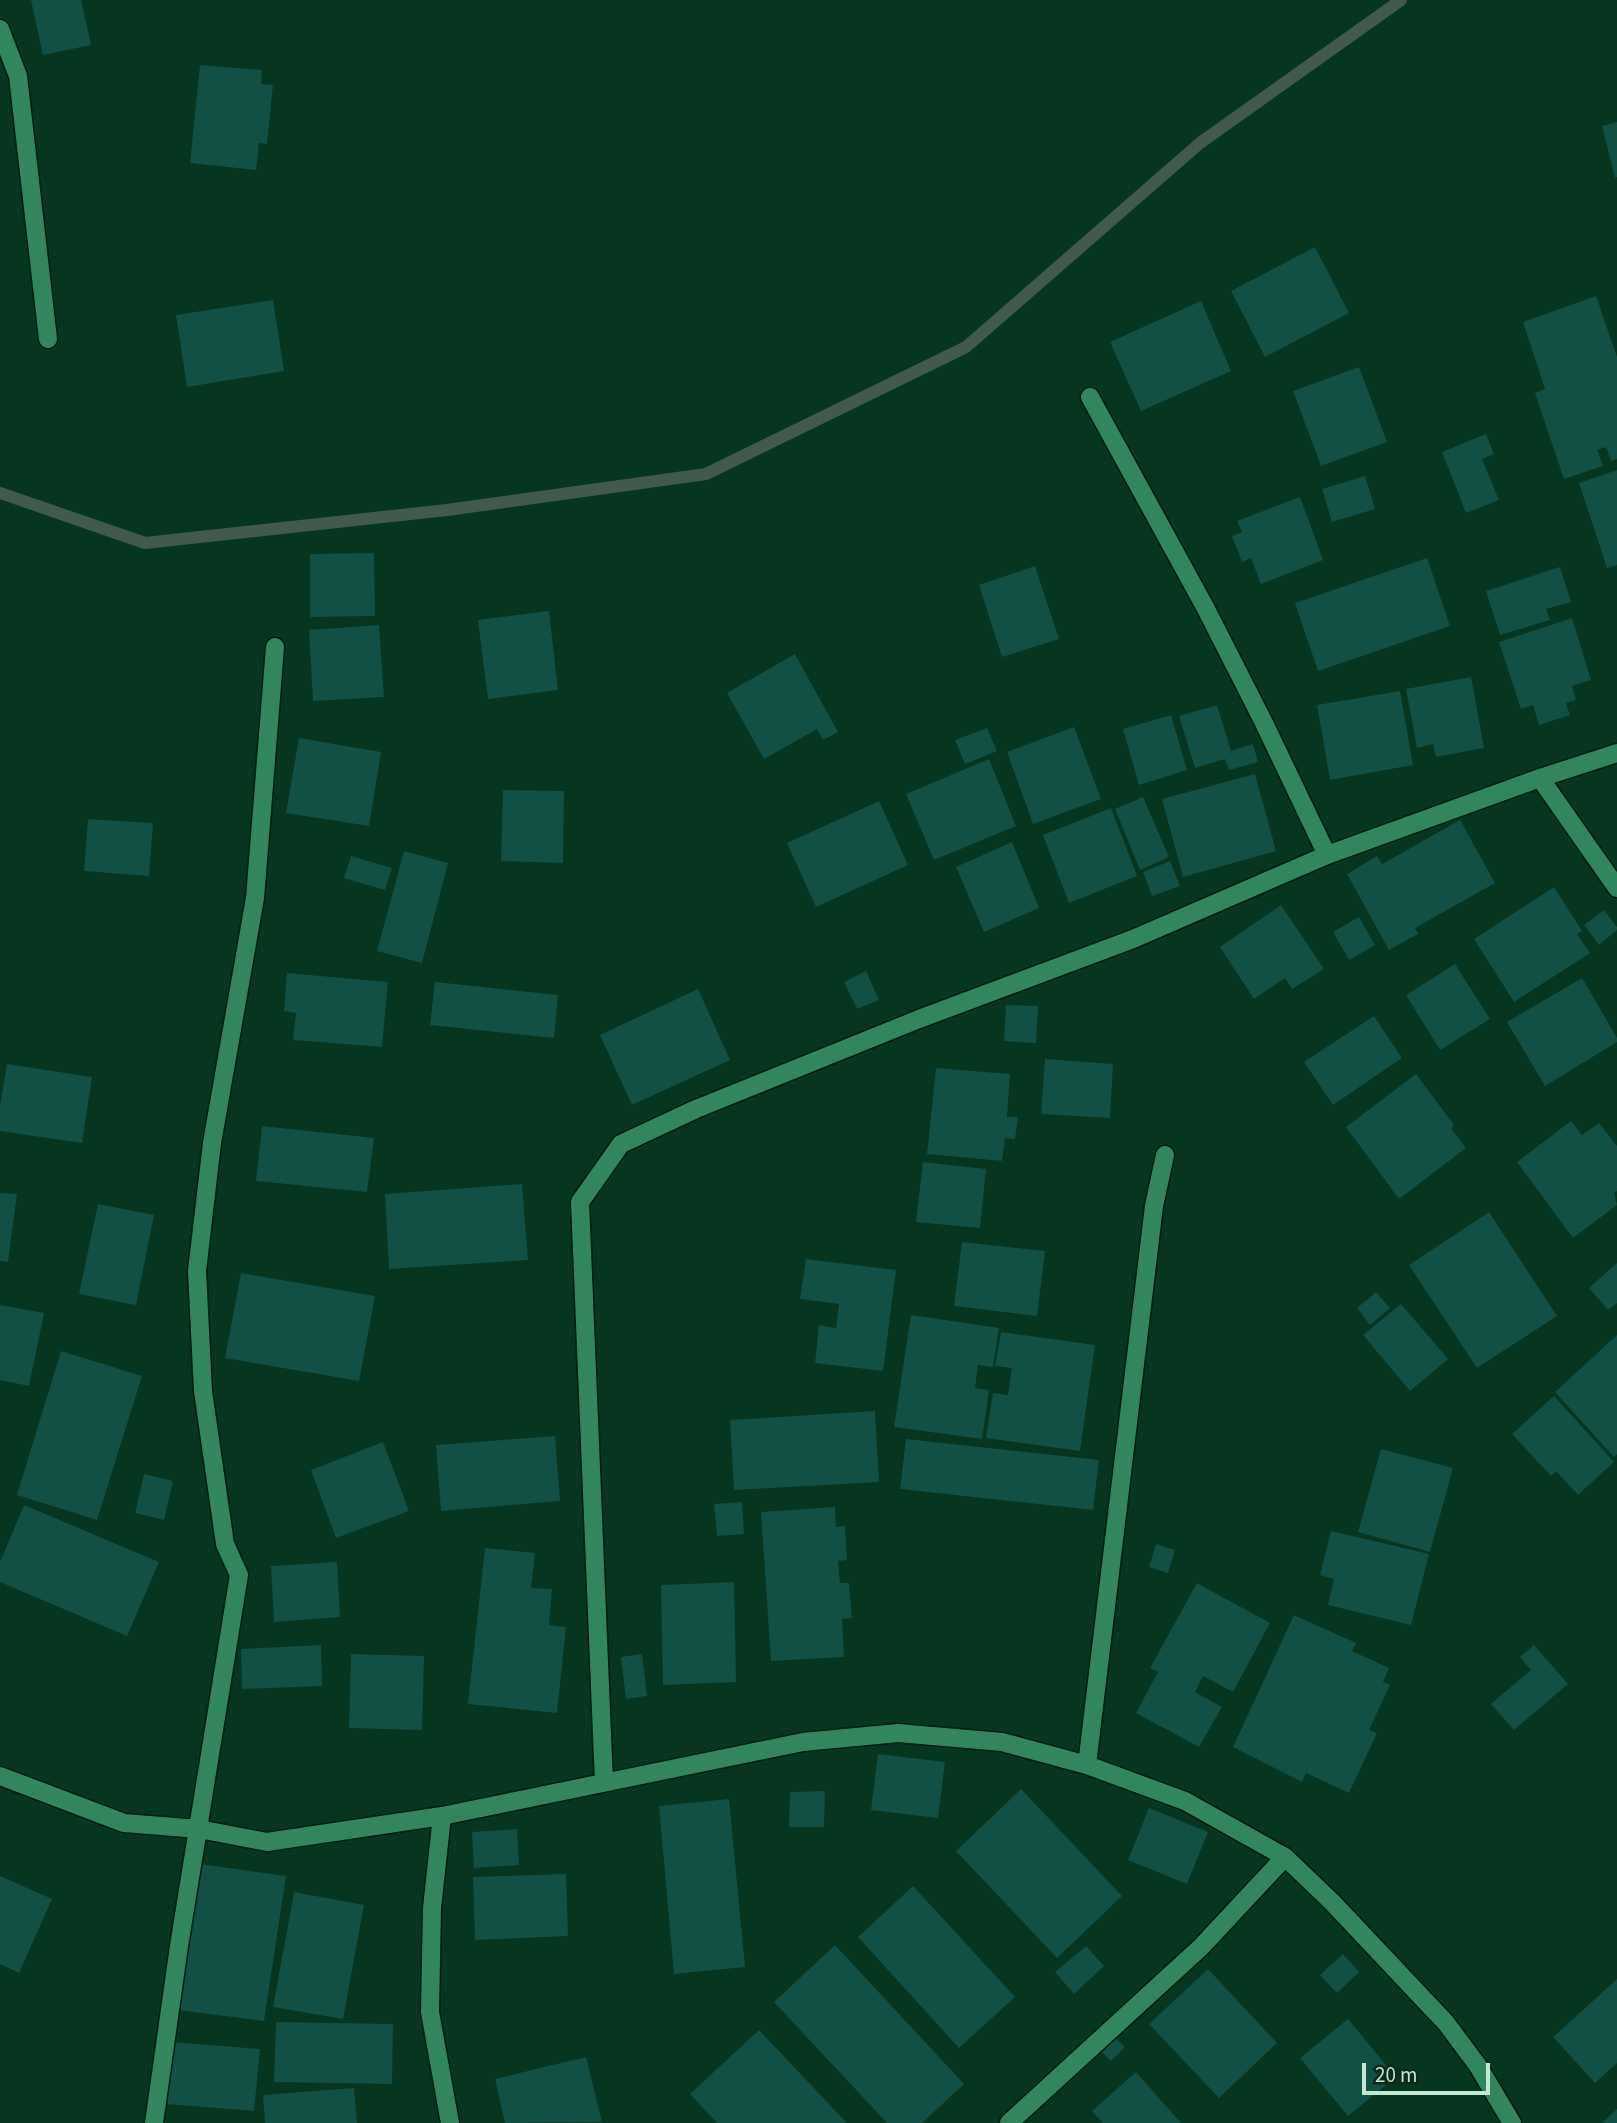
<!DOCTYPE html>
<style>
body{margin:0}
#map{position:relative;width:1617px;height:2123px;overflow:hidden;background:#063520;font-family:"Source Sans 3",sans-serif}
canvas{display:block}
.scale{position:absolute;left:1362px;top:2063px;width:128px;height:32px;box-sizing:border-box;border:4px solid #c1e8d0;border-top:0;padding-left:9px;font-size:21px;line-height:24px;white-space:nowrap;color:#c1e8d0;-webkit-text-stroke:5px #0e291b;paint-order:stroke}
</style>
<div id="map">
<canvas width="1617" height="2123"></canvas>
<div class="scale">20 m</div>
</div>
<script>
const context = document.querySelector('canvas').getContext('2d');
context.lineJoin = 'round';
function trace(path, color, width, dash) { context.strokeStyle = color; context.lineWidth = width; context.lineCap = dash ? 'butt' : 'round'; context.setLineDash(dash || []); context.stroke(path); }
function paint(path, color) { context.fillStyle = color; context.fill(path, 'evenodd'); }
trace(new Path2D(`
 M0 493 145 543 447 510 706 474 966 347 1200 143 1401 0`), '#425a4c', 12);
paint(new Path2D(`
 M31 0H81L91 45 43 55Z
 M200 65 262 70 261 84 273 85 267 144 259 143 256 170 190 163Z
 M1617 122V177L1615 178 1602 126Z
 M1315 247 1349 313 1265 357 1231 291Z
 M1596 296 1617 357V459L1611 461 1606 447 1597 450 1603 466 1564 479 1535 393 1545 389 1523 322Z
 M273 300 284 371 187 387 176 315Z
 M1201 301 1231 371 1141 411 1110 342Z
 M1359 367 1387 442 1321 466 1293 391Z
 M1486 434 1494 454 1482 459 1499 500 1466 513 1442 452Z
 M1617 470V565L1607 568 1579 483Z
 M1365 476 1375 509 1332 522 1322 489Z
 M1300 497 1323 560 1261 584 1251 558 1242 562 1232 536 1242 532 1237 521Z
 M374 553 375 616 310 617V554Z
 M1427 558 1450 626 1318 671 1295 603Z
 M1035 566 1059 639 1002 657 979 585Z
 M1560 567 1571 602 1546 609 1550 620 1500 635 1486 591Z
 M549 611 558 690 488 699 478 620Z
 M1572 618 1591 680 1572 686 1576 700 1566 703 1570 715 1539 725 1533 705 1521 709 1499 642Z
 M379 625 384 697 313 701 309 630Z
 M795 654 838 732 823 740 817 729 764 759 727 693Z
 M1471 677 1484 748 1436 757 1433 744 1417 748 1406 689Z
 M1400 691 1413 765 1330 780 1317 705Z
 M1217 705 1231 751 1253 744 1258 762 1229 770 1225 759 1195 768 1179 716Z
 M1171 715 1187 770 1139 785 1123 729Z
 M1074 727 1101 799 1033 824 1007 752Z
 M987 728 997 751 965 764 955 740Z
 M299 738 381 752 369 826 286 813Z
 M989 759 1016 826 934 860 906 794Z
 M1255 774 1276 851 1183 877 1162 799Z
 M503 790 564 791 563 863 501 861Z
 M1143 797 1169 857 1140 870 1115 809Z
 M879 801 908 865 816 907 787 843Z
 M1111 808 1137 876 1069 903 1043 835Z
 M88 819 153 823 149 876 84 871Z
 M1460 820 1495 883 1415 928 1418 934 1389 950 1347 874 1377 856 1382 864Z
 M1012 842 1039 908 984 932 956 867Z
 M404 851 448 863 422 963 377 951Z
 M351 856 392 868 385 890 344 878Z
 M1170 861 1180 886 1152 896 1143 872Z
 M1554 887 1582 931 1577 934 1590 953 1514 1002 1474 939Z
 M1281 905 1324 969 1292 989 1285 978 1254 999 1220 947Z
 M1604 910 1617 927V930L1599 945 1584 925Z
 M1359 917 1375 945 1349 960 1333 932Z
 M1455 964 1490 1019 1440 1050 1406 995Z
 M866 971 879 1000 857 1009 844 982Z
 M287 973 388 982 382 1047 293 1040 296 1013 284 1011Z
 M1582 978 1617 1038V1042L1545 1086 1507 1022Z
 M435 982 558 995 554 1038 430 1025Z
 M698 989 730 1060 632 1105 600 1035Z
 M1006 1005 1038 1006 1036 1043 1004 1041Z
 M1374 1016 1402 1058 1333 1105 1304 1062Z
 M1045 1059 1113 1064 1110 1118 1041 1114Z
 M7 1064 92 1077 82 1143 0 1131V1106Z
 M936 1068 1010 1074 1007 1117H1018L1015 1139 1005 1138 1002 1161 927 1154Z
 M1416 1074 1454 1125 1451 1128 1466 1148 1399 1199 1346 1127Z
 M1571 1121 1582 1135 1599 1123 1617 1146V1191L1614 1193 1617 1205 1573 1238 1517 1162Z
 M262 1126 374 1138 367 1192 256 1181Z
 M923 1162 986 1169 980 1228 916 1222Z
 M522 1184 528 1260 389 1269 385 1194Z
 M0 1193 17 1194 8 1262 0 1261Z
 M98 1204 154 1215 136 1305 79 1294Z
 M1489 1212 1557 1316 1477 1368 1409 1265Z
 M962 1242 1045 1251 1037 1316 954 1306Z
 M806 1259 896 1270 883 1371 815 1363 819 1325 836 1328 839 1304 800 1299Z
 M1617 1263V1303L1608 1310 1589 1288Z
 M241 1273 375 1296 359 1381 225 1358Z
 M1376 1292 1390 1308 1370 1325 1357 1308Z
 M1401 1304 1448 1359 1410 1391 1363 1335Z
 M0 1305 44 1313 29 1386 0 1380Z
 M911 1315 999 1328 993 1367 978 1365 975 1388 989 1390 982 1439 894 1427Z
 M1001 1332 1095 1345 1080 1451 986 1438 993 1393 1008 1395 1012 1368 995 1366Z
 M1617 1335V1454L1614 1457 1555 1392Z
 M61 1351 142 1376 97 1520 17 1495Z
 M1554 1396 1614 1462 1578 1495 1556 1471 1551 1476 1512 1434Z
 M875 1411 879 1482 734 1490 730 1420Z
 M555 1436 560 1501 441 1511 436 1445Z
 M906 1439 1099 1460 1093 1510 900 1489Z
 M383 1442 409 1511 336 1538 311 1470Z
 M1381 1449 1453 1468 1430 1552 1358 1532Z
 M144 1474 173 1481 164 1520 135 1513Z
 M742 1502 744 1534 717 1536 714 1504Z
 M24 1505 159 1562 127 1636 0 1582V1562Z
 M835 1507 836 1527 845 1526 847 1560 838 1561 840 1583H849L852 1618 842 1619 844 1657 771 1661 761 1512Z
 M1331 1531 1429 1554 1411 1625 1328 1605 1334 1579 1320 1575Z
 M1156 1544 1175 1550 1168 1573 1149 1567Z
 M485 1548 535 1553 531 1588 552 1589 549 1625 566 1627 557 1713 468 1704Z
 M337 1562 340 1617 274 1622 271 1566Z
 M734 1582 736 1682 663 1685 661 1585Z
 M1197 1583 1270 1623 1233 1692 1203 1676 1195 1692 1222 1707 1199 1747 1136 1713 1158 1672 1150 1668Z
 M1294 1615 1356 1643 1352 1651 1389 1668 1383 1682 1390 1685 1369 1730 1377 1733 1349 1793 1306 1773 1302 1782 1233 1747Z
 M321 1645 322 1686 242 1689 241 1649Z
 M1534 1645 1568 1684 1514 1730 1491 1704 1531 1670 1520 1657Z
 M351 1654 424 1656 422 1730 349 1728Z
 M642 1654 647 1696 626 1699 621 1657Z
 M878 1754 945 1762 938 1818 871 1810Z
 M1021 1789 1122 1896 1057 1958 956 1851Z
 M825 1791 824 1827H789L790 1792Z
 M729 1799 745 1967 674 1974 659 1806Z
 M1149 1808 1208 1832 1187 1884 1128 1860Z
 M517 1829 519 1865 474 1868 472 1832Z
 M200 1864 286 1876 264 2021 178 2010Z
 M566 1874 568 1936 475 1940 473 1877Z
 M0 1876 52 1899 19 1973 0 1964Z
 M913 1886 1015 1997 959 2048 858 1937Z
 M294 1892 364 1905 343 2019 273 2007Z
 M835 1945 964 2084 922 2123H887L774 2002Z
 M1086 1946 1104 1966 1074 1994 1055 1972Z
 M1343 1954 1359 1972 1337 1993 1320 1975Z
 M1208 1969 1277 2043 1219 2098 1149 2024Z
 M1617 1979V2063L1595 2083 1553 2037Z
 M1348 2019 1396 2077 1348 2116 1300 2058Z
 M276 2022 393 2024 392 2084 274 2082Z
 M759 2030 847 2123H717L690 2094Z
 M1112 2034 1125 2047 1111 2061 1098 2048Z
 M171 2042 260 2049 254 2111 166 2104Z
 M586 2057 602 2122 505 2123 495 2079Z
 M1136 2072 1181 2123H1103L1092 2111Z
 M354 2088 357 2123H265L263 2095Z
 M1617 2109V2123H1602Z`), '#124f45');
const minor = new Path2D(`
 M0 29 18 76 48 339
 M1090 397 1205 607 1264 723 1327 855
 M1540 778 1617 888
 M1087 1765 1154 1206 1165 1155
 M0 1776 124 1823 199 1829 267 1842 442 1816 803 1742 898 1733 1002 1742 1087 1765 1185 1801 1285 1857 1332 1902 1446 2023 1478 2066 1512 2123
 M604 1783 580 1202 621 1144 696 1109 919 1019 1133 939 1327 855 1540 778 1617 753
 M442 1816 432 1908 430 2012 450 2123
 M154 2123 179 1946 239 1575 225 1544 203 1391 197 1271 212 1143 255 898 275 647
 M1009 2123 1201 1947 1285 1857`);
trace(minor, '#011a0d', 21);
trace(minor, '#31865d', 18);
</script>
